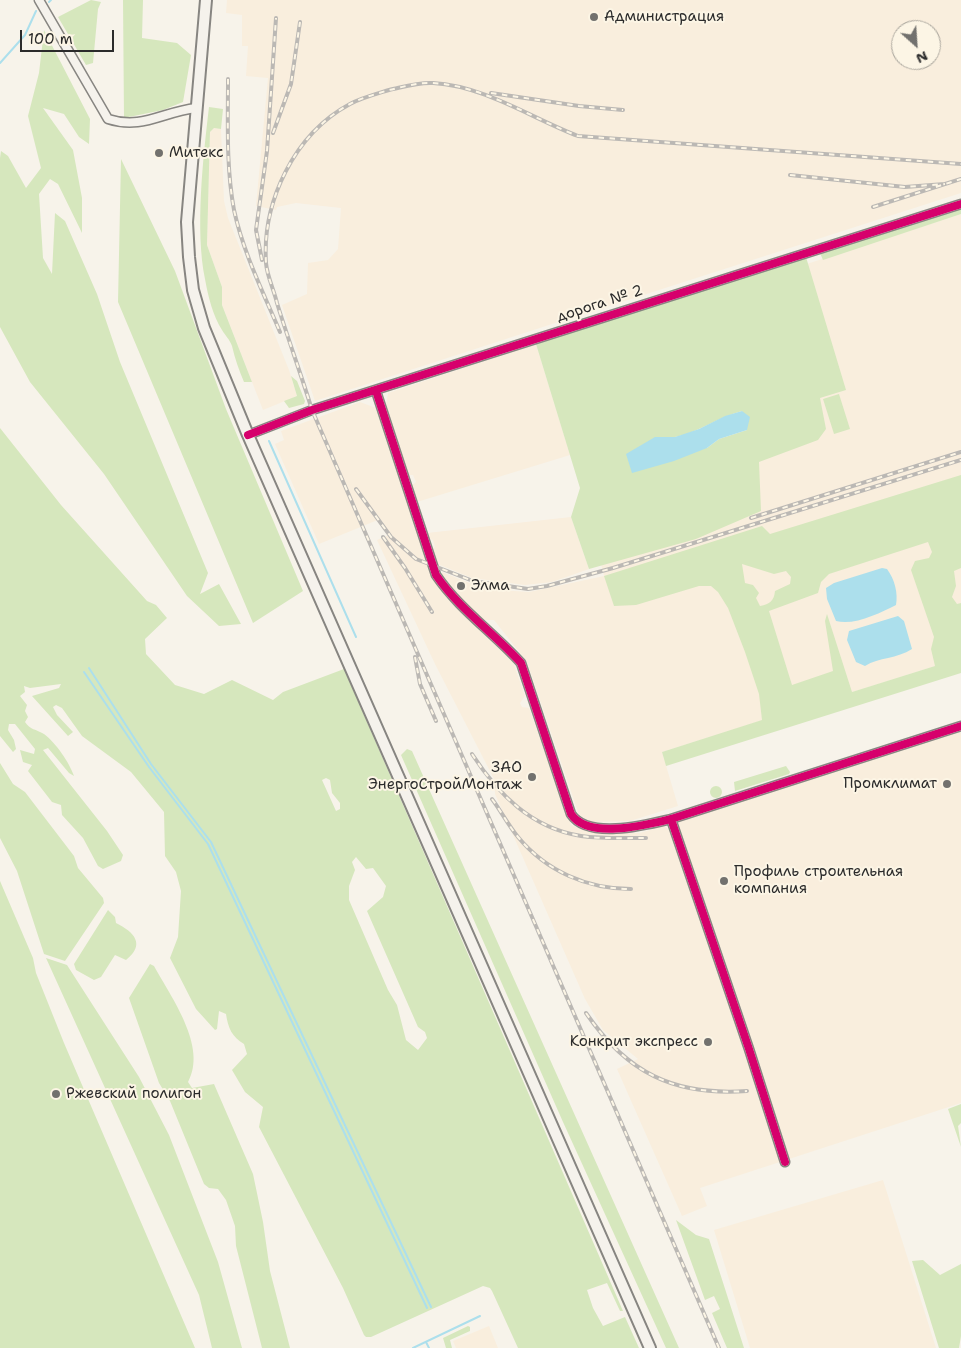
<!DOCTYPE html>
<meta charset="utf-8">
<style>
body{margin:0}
#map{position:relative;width:961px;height:1348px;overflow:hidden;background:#f7f3ea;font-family:"Shantell Sans",sans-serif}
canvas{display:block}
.north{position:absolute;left:891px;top:20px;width:50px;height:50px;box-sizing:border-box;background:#fcf5e5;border:1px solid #a8a49b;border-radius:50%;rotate:154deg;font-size:14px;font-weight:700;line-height:20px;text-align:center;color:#2b2b2b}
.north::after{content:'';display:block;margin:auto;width:18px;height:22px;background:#72716e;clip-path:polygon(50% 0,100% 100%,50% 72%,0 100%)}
.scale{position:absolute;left:20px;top:30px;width:94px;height:22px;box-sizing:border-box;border:2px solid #2b2b2b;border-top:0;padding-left:6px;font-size:15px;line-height:18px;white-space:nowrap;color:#2b2b2b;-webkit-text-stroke:4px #fcf5e5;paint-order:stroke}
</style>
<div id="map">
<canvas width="961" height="1348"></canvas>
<div class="north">N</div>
<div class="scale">100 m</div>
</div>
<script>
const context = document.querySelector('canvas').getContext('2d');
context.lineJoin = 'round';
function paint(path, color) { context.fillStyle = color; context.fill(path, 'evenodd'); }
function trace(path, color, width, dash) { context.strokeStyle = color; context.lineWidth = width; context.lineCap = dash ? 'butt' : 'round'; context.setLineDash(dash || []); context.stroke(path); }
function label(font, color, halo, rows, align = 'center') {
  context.font = font + ' "Shantell Sans",sans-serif'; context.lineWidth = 4; context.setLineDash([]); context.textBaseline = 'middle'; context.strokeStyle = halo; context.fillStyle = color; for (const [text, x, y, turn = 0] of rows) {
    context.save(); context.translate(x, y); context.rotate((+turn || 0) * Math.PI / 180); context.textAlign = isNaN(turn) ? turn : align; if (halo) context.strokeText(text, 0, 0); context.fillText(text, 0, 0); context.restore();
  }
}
paint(new Path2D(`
 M227 0H961V193L603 308 596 303 589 312 315 401 282 305 307 294 308 263 328 260 338 249 341 208 296 203 277 207 276 210 256 206 268 78 246 76 248 46H242V15L226 13ZM901 30H931V60H901Z
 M214 128 221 129 224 201 228 218 289 370 297 396 263 410 222 305V287L207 245 210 132Z
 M961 214V658L662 752 678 806 630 821 591 822 579 815 527 662 494 620H481L452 592 441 578 442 572 485 589 529 592 604 576 588 512 793 446 745 284Z
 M536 344 570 455 417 502 411 486 416 482 413 475H407L386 405 388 393Z
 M360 402 376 408 432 575 447 598 513 662 525 696 520 703 522 707 529 708 571 825 586 831 640 833 664 826 672 832 680 829 677 822 961 730V1103L700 1188 707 1206 682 1216 617 1069 638 1059 603 1030 585 999 495 794 494 779 435 664 377 540 391 534 380 519 319 544 275 444 284 440 281 431Z
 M571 517 589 569 552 582 525 585 472 578 435 563 432 549 435 547 433 540 428 538 427 533Z
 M883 1180 936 1348H750L714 1230Z
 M489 1326 498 1348H456L453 1341Z`), '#f9eedd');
paint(new Path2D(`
 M91 0 101 2 98 9 93 63 86 65 58 17Z
 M123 0H143L142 38 177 43 191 55 183 102 163 110 124 118Z
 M44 30 90 119 89 144 79 137 64 114 43 108 73 150 82 198V233L58 184 50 179 39 194 43 258 52 274 55 213 65 221 97 294 120 362 208 573 200 594 219 584 241 624 219 626 187 596 104 474 30 382 0 327V158L1 151 8 156 26 188 41 168 28 116 39 73Z
 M209 107 223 109 221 129 214 128 210 132 207 245 222 287V305L252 382H244C239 370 235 359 232 346 230 340 225 335 222 330 213 316 208 296 205 279 195 230 203 158 209 107Z
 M121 159 175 271 226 409 303 591 253 623 118 302Z
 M961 209V214L823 260 820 253Z
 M806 257 846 390 820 398 826 429 818 440 759 462 761 511 696 539 589 569 571 517 580 488 536 344ZM742 411 747 430 719 439 707 448 645 444C658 435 660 439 675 437 698 433 718 417 742 411Z
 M291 376 297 381 305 401 304 404 289 408 284 401 297 396Z
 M839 394 850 429 834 434 823 399Z
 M0 428 61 505 147 601 156 605 167 618 145 639 146 654 175 685 204 694 232 680 273 700 283 692 344 669 623 1311H620L607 1283 587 1290 593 1308 603 1326 625 1317 639 1348H518L492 1291 490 1288 483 1286 371 1337H366L364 1335 343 1288 259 1127 263 1107 245 1092 232 1070 247 1054 244 1044C232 1037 228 1028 226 1014L219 1011 217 1029 215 1030 196 1009 170 958 178 937 181 891 176 872 165 856 164 812 131 772 82 736 62 708 56 705 53 707 57 715 73 732 68 736 32 696 59 688 61 684 30 688 24 686 25 692 20 696 27 705 25 711 28 717 25 722C30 730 36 729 44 734 56 743 69 762 74 776L69 773 48 748 43 750 107 831 123 855 121 861 103 869 98 866 83 838 62 815 61 805 52 802 28 771 32 765 23 762 20 750 34 754 35 749 15 724H9L8 730 14 740 16 749 13 752 0 736ZM326 778 330 780 332 793 340 803V809L336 811 322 780ZM356 857 366 869 373 868 386 886 383 897 367 911 418 1027 425 1032 427 1038 418 1050 406 1040 397 1005 388 990 349 900V886L355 870 352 862Z
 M961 475V568L954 571 956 586 952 597 957 604 961 603V673L666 766 662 752 762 720 759 694 745 652 728 608 718 592 711 586H699L636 605 614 606 604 576 762 526 770 534ZM928 542 932 552 929 558 915 561 911 570 934 637 931 649 935 666 852 692 827 614 825 621 833 671 792 685 769 611 818 593 821 582 829 574ZM742 564 774 574 786 571 791 577 790 584 775 591C774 601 770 604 760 606L756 598 759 593 753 585 745 583Z
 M407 749 412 751 679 1348H666L563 1122 401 755Z
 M0 763 13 784 25 792 74 856 78 868 103 898 104 903 65 961 44 954 17 871 0 838Z
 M786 766 790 772 789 774 735 791 734 782Z
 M710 792a6 6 0 1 1 12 0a6 6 0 1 1-12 0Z
 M0 881 33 958 36 973 64 1043 195 1348H0Z
 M108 910 115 917 116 923C134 932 146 944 126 960L115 955 101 977 94 980 76 970 74 964Z
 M46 958 67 965 139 1077 169 1135 218 1262 242 1348H212L199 1295Z
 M150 964 154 966C171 997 208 1047 188 1082L192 1088 214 1084 253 1174 263 1222 270 1271 290 1348H262L236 1246 235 1226 226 1200 218 1189 209 1188 204 1184 170 1101 159 1083 129 998Z
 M961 1104V1123L958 1126 961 1147 948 1109Z
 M676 1220 696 1235 709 1239 744 1348H727L712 1313 720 1309 714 1296 705 1300Z
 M923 1260 940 1275 961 1264V1336L959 1348H939L912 1261Z
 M468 1326 470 1327V1331L450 1340 452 1348H446L443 1338Z`), '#d6e7bd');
paint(new Path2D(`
 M742 411 750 417 747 430 719 439 707 448 674 461 632 473 626 454 655 437H675L699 429 725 416Z
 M882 568 887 569C895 580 898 593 896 605 880 613 854 626 836 621L827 599 826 588 834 583Z
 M898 616 904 621 912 649C897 659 879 657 865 666L856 662 847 640 849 631Z`), '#acdfec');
trace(new Path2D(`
 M49 2 51 0
 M0 63 25 35 36 11
 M269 441 356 637
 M89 668 151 764 211 842 431 1307
 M84 672 149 767 208 844 427 1308
 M426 1342 429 1348
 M413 1348 480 1316`), '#acdfec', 2);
const minor = new Path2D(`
 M39 0 108 119C142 130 162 112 196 108
 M376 391 436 575C459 609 493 632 521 663L571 814C588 840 646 825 671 819L961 726
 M248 435 312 410 961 204
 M671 819 749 1049 785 1162`);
const major = new Path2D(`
 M206 0 187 222 189 257 193 290 204 328 248 435 650 1348`);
trace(minor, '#878581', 11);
trace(major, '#878581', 14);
trace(minor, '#f5f2ec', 8);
trace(major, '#f5f2ec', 10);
const rail = new Path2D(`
 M228 79C228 122 226 167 234 210 243 252 263 292 280 332
 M491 93 579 106 623 110
 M273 133 291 84 300 22
 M790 175 905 187 945 184
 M873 207 961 179
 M262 260 256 230 267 151 276 18
 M356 489 391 537 416 559 473 581 528 589 547 586 613 568 961 460
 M751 518 961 452
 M383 537 405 568 432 612
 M415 657 420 684 436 721
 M472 754C498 794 531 828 581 836 602 839 625 838 646 838
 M492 799C501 811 508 825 518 837 546 871 587 889 631 889
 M586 1013C627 1073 674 1096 747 1091
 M719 1348 312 410C301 374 288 339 277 303 274 290 267 276 266 263 262 202 294 134 350 104 361 98 376 94 389 90 403 87 418 82 433 83 485 86 531 118 578 136L961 164`);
trace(rail, '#bbb8b4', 4);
trace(rail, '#fcf5e5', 2, [5.5]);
trace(new Path2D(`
 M376 391 436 575C459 609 493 632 521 663L571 814C588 840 646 825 671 819L961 726
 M248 435 312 410 961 204
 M671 819 749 1049 785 1162`), '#d6006c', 8);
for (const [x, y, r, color] of [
 [594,17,5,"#72716e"],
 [159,153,5,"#72716e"],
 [461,586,5,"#72716e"],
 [532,777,5,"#72716e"],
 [947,784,5,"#72716e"],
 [724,881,5,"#72716e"],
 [708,1042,5,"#72716e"],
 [56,1094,5,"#72716e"]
]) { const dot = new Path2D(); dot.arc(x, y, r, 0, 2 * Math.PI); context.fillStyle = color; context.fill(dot); trace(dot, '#fcf5e5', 2); }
label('15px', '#2b2b2b', '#fcf5e5', [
 ["Администрация",604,17],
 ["Митекс",169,153],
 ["Элма",471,586],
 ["ЗАО",522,768,"right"],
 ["ЭнергоСтройМонтаж",522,785,"right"],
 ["Промклимат",937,784,"right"],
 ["Профиль строительная",734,872],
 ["компания",734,889],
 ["Конкрит экспресс",698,1042,"right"],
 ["Ржевский полигон",66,1094]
], 'left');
label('15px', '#2b2b2b', '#fcf5e5', [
 ["дорога № 2",600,304,-18]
]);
</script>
